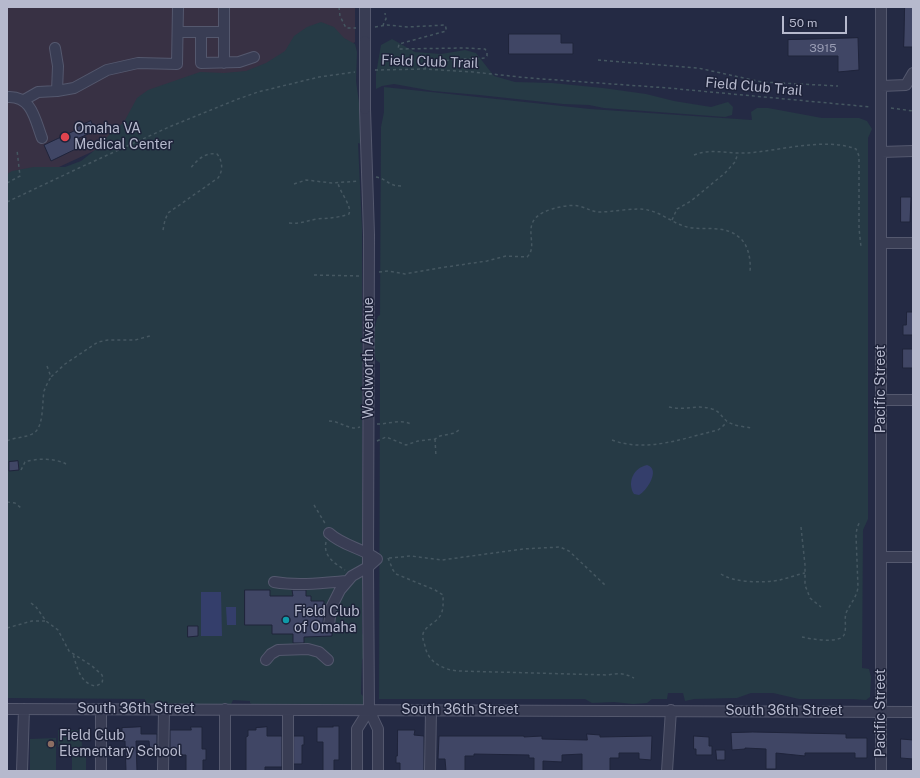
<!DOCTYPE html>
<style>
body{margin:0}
#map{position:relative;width:920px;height:778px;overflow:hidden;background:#242a44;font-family:"Public Sans",sans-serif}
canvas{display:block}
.frame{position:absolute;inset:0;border:8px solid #b6b9cd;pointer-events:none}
.scale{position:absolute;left:782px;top:16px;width:65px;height:18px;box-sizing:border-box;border:2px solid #b6b9cd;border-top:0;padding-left:5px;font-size:12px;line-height:14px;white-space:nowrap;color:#b6b9cd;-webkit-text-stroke:3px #1d2239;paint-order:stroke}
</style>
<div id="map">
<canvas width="920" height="778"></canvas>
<div class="frame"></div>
<div class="scale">50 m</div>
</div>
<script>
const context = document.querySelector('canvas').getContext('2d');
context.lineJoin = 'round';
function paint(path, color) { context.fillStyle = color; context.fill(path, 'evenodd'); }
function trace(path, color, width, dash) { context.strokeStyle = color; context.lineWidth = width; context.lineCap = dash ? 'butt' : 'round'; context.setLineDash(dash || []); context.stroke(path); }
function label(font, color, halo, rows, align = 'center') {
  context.font = font + ' "Public Sans",sans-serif'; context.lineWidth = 3; context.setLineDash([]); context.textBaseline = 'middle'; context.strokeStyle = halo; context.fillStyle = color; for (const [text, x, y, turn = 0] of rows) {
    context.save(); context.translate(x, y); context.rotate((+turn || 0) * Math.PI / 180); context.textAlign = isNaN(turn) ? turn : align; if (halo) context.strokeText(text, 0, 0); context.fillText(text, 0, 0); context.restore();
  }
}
paint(new Path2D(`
 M7 7H355V42L330 59 230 88 7 191Z`), '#383144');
paint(new Path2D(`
 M321 22 334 27 344 38 355 44 357 52 356 81 361 117V144L358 143 362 228V350C365 354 365 361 362 365V633L365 637V655L362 660 361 694 364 697 365 703 362 708 256 707 250 703V701L233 700 230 707 150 705 145 702V699L7 698V174L12 171 34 167H65L81 161 95 150 109 135 124 122 137 98 148 90 200 72 224 73 246 71 266 63 285 51 294 36 307 27Z
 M392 39 415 52 441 54 465 50 476 53 494 76 515 82 552 83 603 88 646 94 674 101 711 107 728 102 733 107 732 115 725 117 604 108 589 105 563 104 479 95 433 91 394 84 382 86 376 89V74L381 45Z
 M384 87 590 109 752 120 751 112 757 108H768L822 118H859L867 121 872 129 868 138V519L863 530 862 668 869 669 871 677 870 697 866 700 853 699H799L773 693H751L737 698 694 699 685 701 683 693H668L667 699H652L647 703 633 704 614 702 592 703 585 699H379L380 363 376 360C372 346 373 330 378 316L380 315 381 127 384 112Z
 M58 730H81L82 747H58Z
 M56 738V771H30V739Z
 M86 751V771H72V752Z`), '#263a45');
paint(new Path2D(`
 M647 465C661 469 647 491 639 495L634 494C627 483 633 468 647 465Z
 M201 592H221L222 636H201Z
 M226 607H236V625H227Z`), '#343e6b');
const building = new Path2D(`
 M905 7H913V47H904Z
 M509 34H561V43H573V54H509Z
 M858 38 859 70 838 72V56H788V40Z
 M91 121 95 131 79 138 82 146 51 161 44 145 76 130 75 128Z
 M901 197H911L910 222H901Z
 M907 312H913V335H903V325H906Z
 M903 349H913V368H903Z
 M18 461 19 470 9 471V462Z
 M245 590H270V596H293L292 590H306V596H311V601H324L323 627 325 630 332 631V636L304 637V643H293V634H272V625H245Z
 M188 626H198V636L188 637Z
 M333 726H339V760H334V771H323V742H317V727H333Z
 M141 727V734H157V752H150L149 741H136L137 771H126L125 741H122V728Z
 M191 727H202V749H206V760H203V771H186V755H170V730H191Z
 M267 727V736H282V767H265V771H246V737L248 736V730H256V728Z
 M398 730H415L414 735 424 736V771H400V763H396V756H397Z
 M753 732 846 734V738H867V758H855V753H805V756L776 753V769H766V749L745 748V749L732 750 731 733Z
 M587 734 600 735V737L652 736 651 760 639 759V753H619V758H610V771H582V754L562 755V762L543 761V771H534V758H529V755L474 754V756H465V771H446L445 759H438L439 736H524V737L542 736V739L587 740Z
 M294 736H304V745H302V764H294Z
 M694 736 709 737V746H712V755H696V749H694Z
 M901 739 913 740V759L901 758Z
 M716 750H725V760H717Z`);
paint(building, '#404665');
trace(building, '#1f243b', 1);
const minor = new Path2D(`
 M178 32H224V7
 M201 32V63L239 62 254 57
 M365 41V7
 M224 63V32
 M881 86 906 85 913 73
 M57 91 74 88 107 70 138 63 177 64 178 7
 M7 97C32 95 35 120 42 138
 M24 100 38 92 57 91 58 66 55 48
 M365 109 369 235 368 567 369 710 378 729V771
 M881 152 913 151
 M882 243H913
 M881 400H913
 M881 557H913
 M274 582C298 586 323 583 347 581
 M329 625 331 608 340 590 352 576 368 567 377 559C362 548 343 546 329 533
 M266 660 271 654 278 650 308 649 319 652 328 660
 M7 709 913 712
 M101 709V771
 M225 709V771
 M288 710V771
 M22 771 24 709
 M163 771 164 709
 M357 771V729L369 710
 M430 771 431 710
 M667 771 671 710
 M881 771V7`);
trace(minor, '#54586e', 12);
trace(new Path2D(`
 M339 7 340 16 346 28H356
 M383 26 384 22 386 19 385 13
 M375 27 387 25 408 27 445 25 446 28V31L399 44 398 49 465 48 485 49 487 52V56L484 58C465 60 440 57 424 69
 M598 60 698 68 762 82 838 86
 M375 70 424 69 473 72 529 78 668 88 871 107
 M891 108 913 111
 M694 155C711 148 728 154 746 153 780 151 824 137 856 149L859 156V228L861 247
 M376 177C387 179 388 186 401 186
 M7 183 20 176 17 150
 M294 184 306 180 332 183 359 181
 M7 202 79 168 169 127 238 99 258 92 319 77 355 72
 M672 220 677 209 691 201 725 173 735 162 738 153
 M289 223C300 224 306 221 317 219 328 218 338 218 349 214 352 205 340 193 338 183
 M163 230 165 220 168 213 218 178C223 171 223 161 217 154 205 152 197 160 190 169
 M379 272 388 271 405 274 439 268 487 261 506 256 527 257C540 245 519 224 544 212 553 208 569 204 579 206 587 208 592 212 600 212 613 212 637 207 648 210 662 213 674 224 687 227 705 231 725 224 740 238 749 246 751 261 750 272
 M314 275 360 276
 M47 366 51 377 65 364 98 342 108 340H135L150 336
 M669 407C685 411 697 404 712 409 720 411 722 418 728 422 735 426 745 427 752 428
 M329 421C341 421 349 431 360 427
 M377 424C389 424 400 419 411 424
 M435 439 436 457
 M612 440C647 453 684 438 718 430L722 427 727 422
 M7 441C15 437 26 438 34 433 44 426 42 403 44 391 46 386 48 382 51 377
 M377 441 386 437 406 445 418 441 435 439 440 436 455 433 459 430
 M21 470 25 462C36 458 55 458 66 464
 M7 502 15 503 21 508
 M314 505 326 525
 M801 527 805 565V585L810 598 821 607
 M326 542C323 556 334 563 345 570
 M388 558 393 570 396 574 435 590 443 595C443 602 444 610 440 616 436 623 425 626 423 634 422 638 424 642 425 646 428 663 444 670 459 671L608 675C617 673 625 673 634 678
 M389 558 411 556 442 560 523 549 560 547 569 551 605 585
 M721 574C734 583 765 583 780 580 788 578 796 575 805 573
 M31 603 36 607 46 621 58 630 69 651 92 666 102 675 103 678 102 683 96 686C80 684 77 667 73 654
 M7 628 32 621H46
 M802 637C811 639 839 644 844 635 847 628 844 620 846 613 850 604 857 597 858 587L856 535 857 528 860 521`), '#455761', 1.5, [3, 3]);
trace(minor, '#393d54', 10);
const minorBridge = new Path2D(`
 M365 109V41`);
trace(minorBridge, '#54586e', 12, []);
trace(minorBridge, '#393d54', 10);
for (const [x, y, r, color] of [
 [65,137,5,"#e0444e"],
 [286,620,4,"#0f9aa8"],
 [51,744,4,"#8d6e63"]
]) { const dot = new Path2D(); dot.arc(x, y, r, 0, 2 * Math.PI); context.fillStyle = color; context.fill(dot); trace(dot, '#1d2239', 1.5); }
label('12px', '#989cb3', null, [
 ["3915",823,48]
]);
label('14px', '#b6b9cd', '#1d2239', [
 ["Field Club Trail",430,62,2],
 ["Field Club Trail",754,87,5],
 ["Woolworth Avenue",369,358,-90],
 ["Pacific Street",881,389,-90],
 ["South 36th Street",136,709],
 ["South 36th Street",460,710],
 ["South 36th Street",784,711],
 ["Pacific Street",881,713,-90]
]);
label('14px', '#b6b9cd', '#1d2239', [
 ["Omaha VA",74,129],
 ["Medical Center",74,145],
 ["Field Club",294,612],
 ["of Omaha",294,628],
 ["Field Club",59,736],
 ["Elementary School",59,752]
], 'left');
</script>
